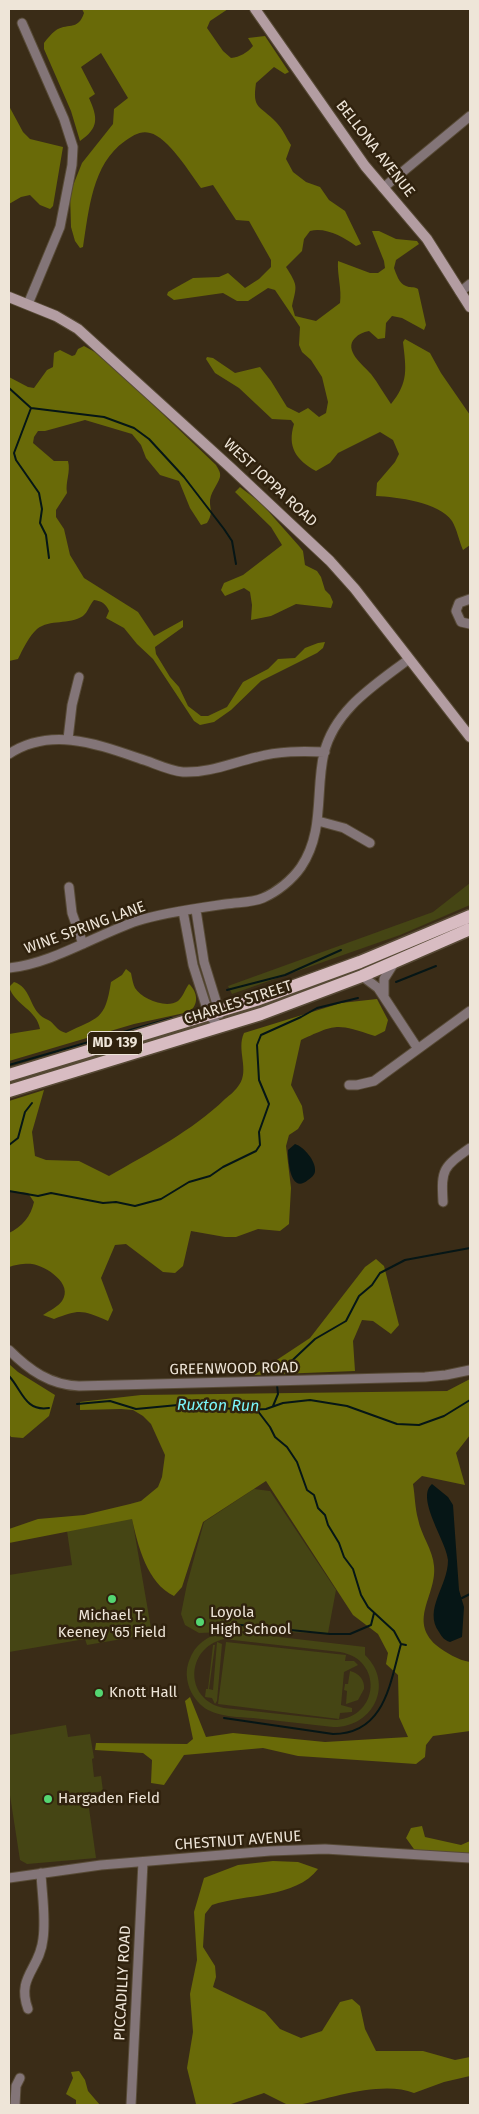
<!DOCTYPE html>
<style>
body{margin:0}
#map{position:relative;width:479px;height:2114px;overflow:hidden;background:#3a2c17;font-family:"Fira Sans",sans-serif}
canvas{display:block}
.frame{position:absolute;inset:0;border:10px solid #eee5d8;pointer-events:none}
</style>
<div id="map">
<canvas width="479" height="2114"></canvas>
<div class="frame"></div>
</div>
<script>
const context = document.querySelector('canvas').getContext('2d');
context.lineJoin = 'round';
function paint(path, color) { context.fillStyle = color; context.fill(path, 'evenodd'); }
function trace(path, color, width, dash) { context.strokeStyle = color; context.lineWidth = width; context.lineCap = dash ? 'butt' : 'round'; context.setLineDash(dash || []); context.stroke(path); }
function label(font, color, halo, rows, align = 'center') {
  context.font = font + ' "Fira Sans",sans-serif'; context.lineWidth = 5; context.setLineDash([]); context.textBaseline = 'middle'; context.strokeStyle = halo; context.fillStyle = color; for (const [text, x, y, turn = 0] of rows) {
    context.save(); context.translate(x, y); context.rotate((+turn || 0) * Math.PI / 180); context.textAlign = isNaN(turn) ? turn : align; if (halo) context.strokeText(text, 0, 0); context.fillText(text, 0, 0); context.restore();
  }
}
paint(new Path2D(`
 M470 883V905L400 935 232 994 228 986 433 912Z
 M254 1489 270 1491 336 1590 328 1633 228 1631 365 1647V1655C395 1684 373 1728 333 1727 306 1724 280 1721 253 1718 239 1717 221 1717 208 1710 192 1701 182 1679 189 1661 195 1644 207 1636 224 1632L199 1633 185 1625 181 1614 187 1584 204 1522ZM224 1639 340 1652C383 1659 380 1717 336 1720L224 1708C184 1700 185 1648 224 1639Z
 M132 1518 152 1634 87 1645 85 1639 9 1652V1575L72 1565 67 1531Z
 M217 1642 222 1644 217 1701 215 1704 212 1698 205 1697 206 1689H208L213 1645H215L209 1689 213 1690Z
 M226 1642 346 1655 345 1661H354L358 1665 344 1672 341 1705 352 1708V1712L340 1713 339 1719 218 1704Z
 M350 1671C359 1673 365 1680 364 1689L358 1700 346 1704 347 1691 344 1690 345 1684H348Z
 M66 1725 68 1737 90 1734 94 1758 92 1759 94 1777 101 1776 103 1791 87 1794 96 1858 27 1864 20 1860 9 1789V1735Z`), '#454514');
paint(new Path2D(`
 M82 9H228L210 21 207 28 223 51 231 58C240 57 247 53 253 46L248 38 265 36 289 72 285 74 274 67 256 83C252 110 260 105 276 122 282 128 286 137 291 145L286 159 293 172 306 182 320 187 329 200 345 211 361 244 356 246C343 237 326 227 310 231L304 239 302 251 286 267C298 286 297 285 292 306L295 316 316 321 340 303C342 289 337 275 338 261L370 273H378L385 268 384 261 372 231H379L396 239 417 241 419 244 396 260 394 268C396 273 399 284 406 286 410 288 413 286 418 289L426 325 424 330 402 318 392 316 386 323 385 338 378 339 369 331C363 332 359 334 355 338 343 350 363 365 371 374 378 383 384 394 391 404 409 382 406 369 403 342L405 339 430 353 441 373 470 415V545L463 550C459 541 457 529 452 521 439 502 397 497 376 496L377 483 395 462 399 454 393 440 380 432 338 453 330 463 316 471C296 460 287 447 294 424L291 420 272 419 239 388 215 373 206 359 207 357 213 358 235 373 260 367 271 381 287 407 299 413 308 408 319 417 326 413 328 402 322 377 311 360 302 352 299 345 300 327 275 290 268 288 248 301H237L223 293 174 300 167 295 168 292 193 278 219 277 228 273 245 288 259 279 271 267V260L249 221 236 220 213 185 201 188C190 173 168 137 150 133 141 130 132 136 125 141 92 164 89 210 83 247L80 248 75 241 71 227 70 193 82 163 113 124 114 109 128 98 101 53 81 67 95 94 89 98C98 118 99 128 80 141L71 111 44 49V43C47 39 51 34 55 31 66 22 78 32 84 13Z
 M9 106 23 132 30 139 63 147 53 206 50 209 40 205 30 195 21 197 9 204Z
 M84 346 102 356 216 465C218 469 221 472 220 477 218 485 209 493 210 504 211 512 212 515 207 523L201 525 190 508 179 481 160 475 146 458 141 445 132 434 85 420 45 431H38L34 437 33 443 54 461H68C71 472 65 482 67 493L56 510V517L64 529 70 555 84 578 138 612 154 636 183 620V627L155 647 156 654 170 677 179 687 188 706 201 716H208L227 707 243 682 268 669 278 659 295 658 305 648 318 643 325 642 323 648 317 653 261 681 231 710 214 722 200 725 194 721 153 659 137 644 124 628 106 618 109 611C106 604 102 601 94 600 90 604 88 612 83 616 69 625 50 619 37 629 29 636 23 649 18 659L9 661V377L28 387 34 388 47 370 53 367 54 353 60 350 72 356 75 355 78 349Z
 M240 487 261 503 299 546 303 551 305 565 317 571 321 577 325 590 330 595 333 602 331 608 296 604 271 616 251 620 252 605 250 592 244 588 225 596 221 590 224 583 243 575 282 545 271 527 235 492Z
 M126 969 131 973C132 978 133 984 135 988 142 999 166 1009 178 1001 183 997 185 989 189 984 198 992 199 1005 189 1012L134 1024 9 1061V1034L40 1029C37 1010 15 1005 9 987L14 982C30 987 29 1004 40 1015 43 1018 47 1019 50 1021 56 1026 58 1031 66 1033 98 1017 105 1021 111 982L122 975Z
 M377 999 388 1020 385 1031 375 1036C336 1024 338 1023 301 1040L291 1085 302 1106 304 1119 298 1129 289 1135 286 1146 291 1188 289 1224 280 1231 258 1229 236 1237H225L191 1231 183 1266 175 1273 163 1272 126 1244 115 1245 101 1278 113 1310 108 1321C82 1310 80 1309 54 1319L43 1315C49 1311 59 1306 62 1301 74 1284 46 1266 32 1264 26 1263 14 1265 9 1267V1233C22 1227 31 1216 34 1202L28 1193 9 1191V1101L44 1090 32 1132 35 1156 46 1160 79 1161 109 1176C149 1153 192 1131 225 1099 230 1095 236 1090 239 1085 250 1070 236 1050 244 1033L341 1003Z
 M376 1259 384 1266 399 1325 391 1334 373 1321 362 1320 353 1341 355 1371 254 1375 310 1338 365 1267Z
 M9 1364 18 1372 55 1395 49 1416 23 1438 11 1437 9 1434Z
 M470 1379V1435L456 1453 465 1485 422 1476 413 1484C415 1496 415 1508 418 1519 421 1535 433 1550 434 1566 437 1595 408 1620 436 1645 446 1653 458 1660 470 1662V1731L433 1736 426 1745 425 1757 416 1764 298 1756 263 1748 184 1755 164 1785 151 1783 152 1760 143 1753 95 1750 96 1743 187 1744 193 1739 185 1701 190 1697 206 1737 233 1733 325 1742 408 1737 399 1717 398 1675 386 1664 388 1653 378 1634 353 1615 266 1481 203 1522 182 1587 174 1596C147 1583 138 1546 132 1519L9 1543V1529L38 1519 84 1515 130 1504 141 1501 158 1487 162 1477 165 1455 151 1424 143 1416 133 1410 121 1409 80 1410V1402L141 1395 447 1391Z
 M422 1826 425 1837 461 1845 470 1841V1855L416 1852 406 1838 411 1828Z
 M273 1861 298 1862 318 1869C296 1898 245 1894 212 1905L205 1914 203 1947 215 1966 216 1977 213 1987 265 2012 280 2029 301 2038 322 2031 340 2002 352 1999 360 2006 365 2029 376 2051H423L455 2060 470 2057V2076L444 2082 414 2093C383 2080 331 2098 298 2105L286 2104 264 2093 231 2104H196L187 2068 193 2032 190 1994 197 1960 194 1912 204 1878 238 1865Z
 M79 2071 85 2080 88 2091 100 2105H76V2100L66 2094 73 2078 71 2072Z`), '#696a08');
paint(new Path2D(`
 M295 1144C304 1147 316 1161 315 1171 315 1175 311 1178 308 1180 290 1195 288 1160 288 1150Z
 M432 1484 448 1497 453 1505 459 1590 464 1607 462 1637 450 1642C444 1640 442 1637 439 1632 423 1609 448 1587 448 1560 447 1542 415 1498 432 1484Z`), '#061616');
trace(new Path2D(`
 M9 388 31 408 104 417 134 428 149 439 184 477 224 529 232 541 236 564
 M31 408 14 453 16 460 39 493 42 509 40 523 46 535 49 558
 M396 982 436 966
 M227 990 285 975 341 950
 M9 1065 172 1018
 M9 1145 18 1138 25 1112 32 1103
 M9 1191 38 1196 51 1193 103 1203 116 1202 135 1206 161 1199 189 1182 210 1176 223 1167 256 1151 260 1145 259 1132 269 1104 259 1080 257 1045 261 1035 301 1017 317 1008 358 998
 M281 1371 315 1339 346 1321 359 1296 372 1285 380 1273 405 1260 470 1248
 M9 1376C22 1390 25 1412 49 1408
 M77 1404 110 1401 136 1409 178 1405 249 1410 266 1409 283 1403 310 1400 347 1406 397 1424 419 1425 444 1416 470 1400
 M273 1406 278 1394 277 1385
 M257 1410 270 1427 275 1437 287 1447 297 1462 307 1490 314 1495 318 1508 325 1515 328 1525 339 1543 344 1557 353 1569 361 1595 368 1607 394 1631 401 1644 406 1645
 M462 1598 470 1594
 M231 1624 330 1634H350L371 1625 374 1613
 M224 1718 333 1734C385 1734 390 1683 401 1644`), '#061616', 2);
const street = new Path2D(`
 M22 23 64 119 73 147 72 165 60 227 28 304
 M383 188 470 116
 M460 292 470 284
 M470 599 459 603 456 611 461 622 470 624
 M68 739 72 705 79 677
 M9 754C53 725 102 746 147 761 158 765 171 771 183 772 210 773 231 763 257 757 279 751 301 751 325 752
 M318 821 344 828 370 843
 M69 887 72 913 83 944
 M196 910 204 962 220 1014
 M183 911 193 965 209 1015 220 1027
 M9 968C51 964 96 935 137 921 161 913 199 908 226 904 239 902 251 903 263 898 277 892 292 880 301 867 325 831 315 791 324 753 335 709 375 685 409 659
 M362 976 378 988 418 1049
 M384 996V979L394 963
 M349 1085H357L374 1081 470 1011
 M443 1202C441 1169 443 1167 470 1148
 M9 1350C29 1370 50 1385 79 1386L425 1377 446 1375 470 1370
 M9 1878 101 1865 270 1851 325 1849 470 1858
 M28 2009C16 1977 40 1969 43 1939 46 1918 42 1895 41 1873
 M15 2105 16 2086 20 2078
 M131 2105 143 1862`);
const secondary = new Path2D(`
 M255 9 365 166 427 239 470 307
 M9 297 56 316 78 329 231 468 330 561 355 589 470 737`);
const primary = new Path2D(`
 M9 1075 256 1000 360 962 470 916
 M9 1091 261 1014 362 976 470 929`);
trace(street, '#574a36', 11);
trace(secondary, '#574a36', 12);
trace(primary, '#574a36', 15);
trace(street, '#837578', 9);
trace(secondary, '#b39da2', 10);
trace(primary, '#d8bcc2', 12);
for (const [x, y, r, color] of [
 [112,1599,5,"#54d672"],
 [200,1622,5,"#54d672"],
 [99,1693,5,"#54d672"],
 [48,1799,5,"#54d672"]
]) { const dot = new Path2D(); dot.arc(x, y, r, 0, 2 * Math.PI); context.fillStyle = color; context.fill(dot); trace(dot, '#30220e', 2); }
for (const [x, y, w] of [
 [115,1043,55]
]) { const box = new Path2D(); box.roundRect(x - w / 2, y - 11.5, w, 23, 4); context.fillStyle = '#30220e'; context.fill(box); trace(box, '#eee5d8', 1); }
label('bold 14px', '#eee5d8', null, [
 ["MD 139",115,1043]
]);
label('15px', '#eee5d8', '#30220e', [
 ["BELLONA AVENUE",375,149,52],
 ["WEST JOPPA ROAD",270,483,43],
 ["WINE SPRING LANE",85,928,-20],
 ["CHARLES STREET",238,1003,-18],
 ["GREENWOOD ROAD",234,1369,-1],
 ["CHESTNUT AVENUE",238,1841,-4],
 ["PICCADILLY ROAD",123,1983,-87]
]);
label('15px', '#eee5d8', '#30220e', [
 ["Loyola",210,1613],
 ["High School",210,1630],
 ["Michael T.",112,1616,"center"],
 ["Keeney '65 Field",112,1633,"center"],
 ["Knott Hall",109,1693],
 ["Hargaden Field",58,1799]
], 'left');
label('italic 16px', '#79f3f9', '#30220e', [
 ["Ruxton Run",218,1406,1]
]);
</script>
